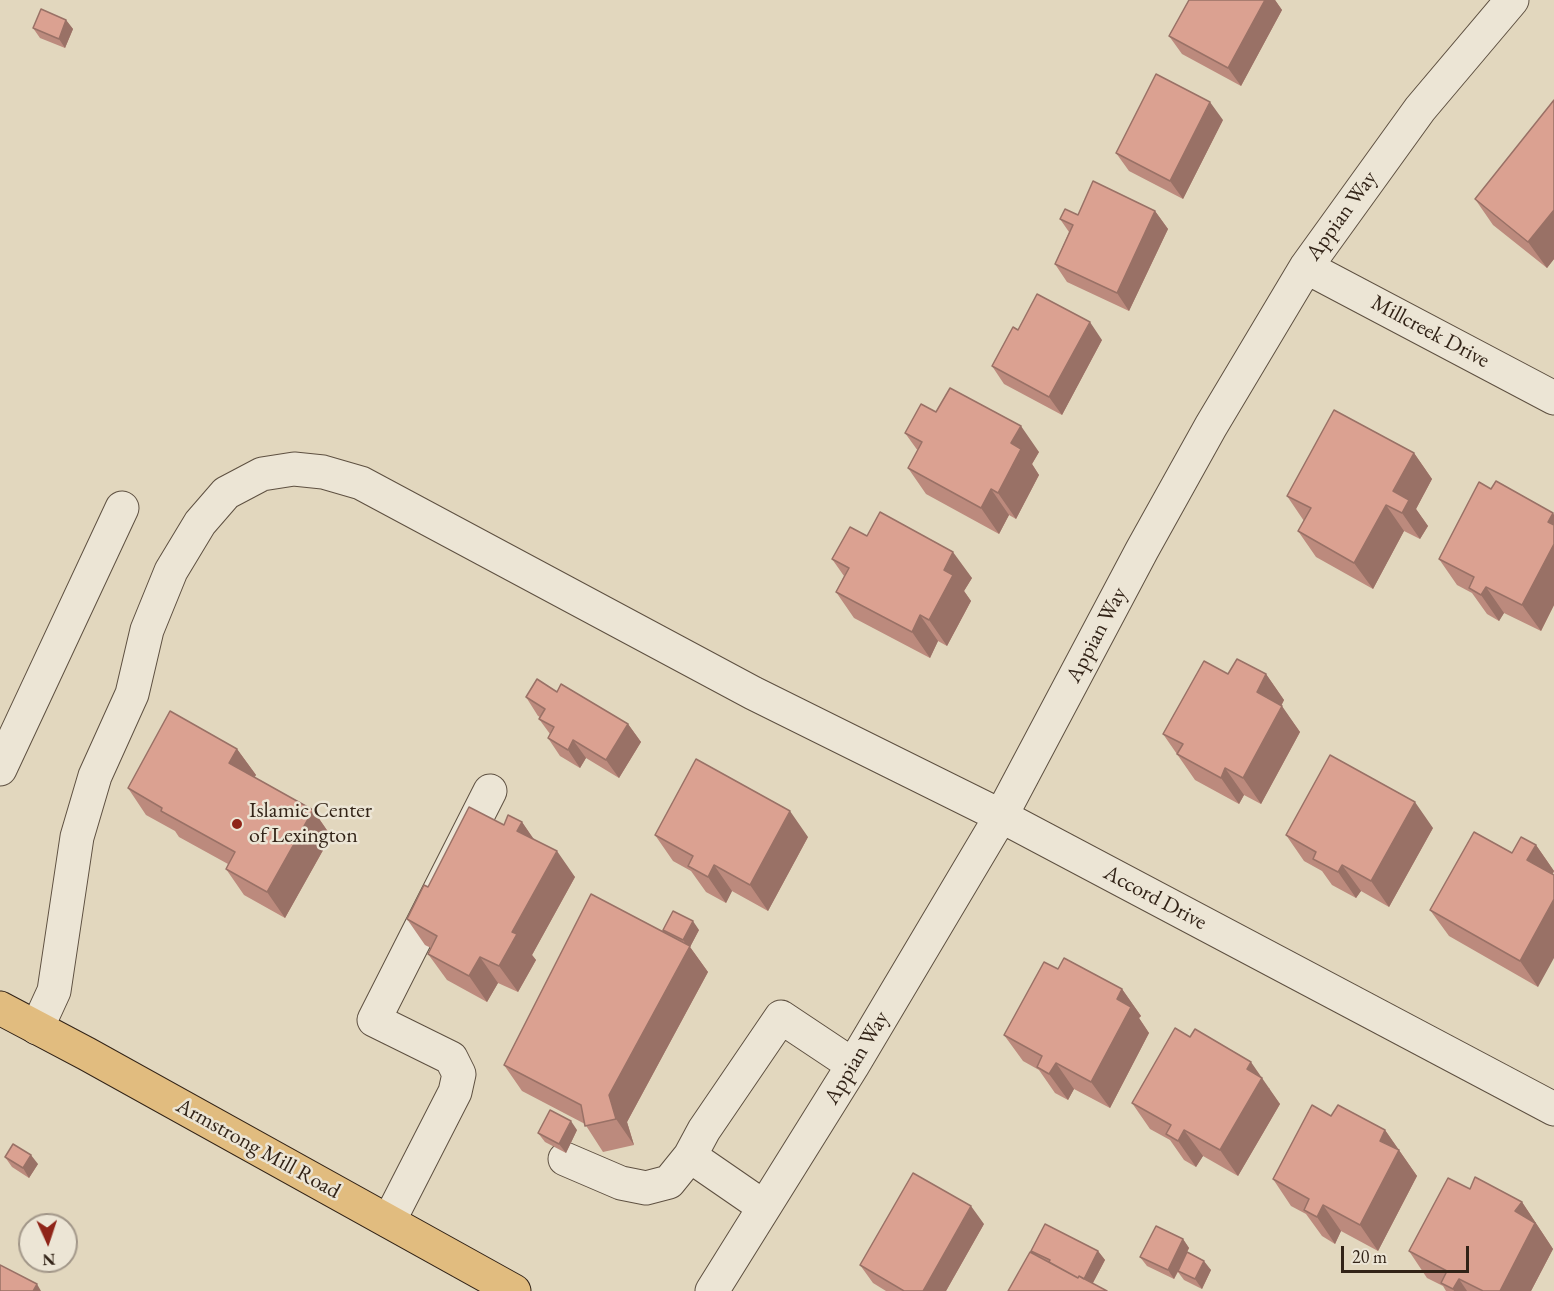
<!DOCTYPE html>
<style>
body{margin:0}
#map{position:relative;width:1554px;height:1291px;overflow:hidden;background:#e2d7be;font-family:"EB Garamond",serif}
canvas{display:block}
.north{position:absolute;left:18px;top:1213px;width:60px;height:60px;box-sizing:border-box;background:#ece5d5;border:2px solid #a29789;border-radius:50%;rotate:177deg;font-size:16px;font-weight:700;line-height:24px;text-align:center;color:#322317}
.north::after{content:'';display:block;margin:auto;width:21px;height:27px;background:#8f2418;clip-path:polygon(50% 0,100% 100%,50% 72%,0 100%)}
.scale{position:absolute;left:1341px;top:1246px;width:128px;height:27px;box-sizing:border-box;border:3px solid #322317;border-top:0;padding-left:8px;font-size:18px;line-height:21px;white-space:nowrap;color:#322317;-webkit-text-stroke:4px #ece5d5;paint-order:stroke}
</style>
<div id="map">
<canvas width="1554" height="1291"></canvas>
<div class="north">N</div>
<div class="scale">20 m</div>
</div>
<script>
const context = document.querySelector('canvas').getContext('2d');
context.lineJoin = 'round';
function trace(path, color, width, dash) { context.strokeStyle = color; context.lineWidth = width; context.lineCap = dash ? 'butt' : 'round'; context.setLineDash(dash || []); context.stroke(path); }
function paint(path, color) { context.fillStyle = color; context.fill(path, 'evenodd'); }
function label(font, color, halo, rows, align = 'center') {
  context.font = font + ' "EB Garamond",serif'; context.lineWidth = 5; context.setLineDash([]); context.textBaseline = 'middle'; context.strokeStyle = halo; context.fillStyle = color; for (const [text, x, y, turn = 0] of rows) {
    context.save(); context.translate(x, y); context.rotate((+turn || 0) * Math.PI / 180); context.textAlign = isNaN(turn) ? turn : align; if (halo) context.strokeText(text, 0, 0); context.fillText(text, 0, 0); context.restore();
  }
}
const minor = new Path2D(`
 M1306 267 1554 398
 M0 769 122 508
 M37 1028 54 991 77 837 95 776 132 694 147 630 171 571 200 523 226 493 262 474 294 469 323 472 361 483 753 693 1001 816 1554 1109
 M690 1156 764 1207
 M565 1159 621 1183 646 1188 669 1182 690 1156 704 1130 781 1017 853 1065
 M389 1221 455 1092 459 1074 451 1058 374 1020 490 791
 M712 1291 853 1065 1001 816 1142 550 1211 426 1306 267 1420 109 1512 0`);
const major = new Path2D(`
 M0 1008 87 1054 514 1291`);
trace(minor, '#5e5041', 35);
trace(major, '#322317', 35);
trace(minor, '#ece5d5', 33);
trace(major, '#e1bc7f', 33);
paint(new Path2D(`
 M1189 0H1275L1282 10 1241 86 1182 54 1169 36Z
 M66 20 73 29 65 48 40 38 33 28Z
 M1554 100V259L1547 268 1493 225 1475 199Z
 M1223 120 1183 199 1129 171 1116 153Z
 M1155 211 1168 229 1129 311 1067 282 1055 264 1069 232 1060 219 1078 215Z
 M1018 330 1102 340 1062 415 1004 384 992 366Z
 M936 412 1039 452 1032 464 1039 475 1016 519 1009 515 999 534 926 494 908 468 918 451 905 433Z
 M1414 453 1432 479 1416 509 1428 526 1420 539 1404 531 1373 589 1316 557 1298 531 1304 521 1287 496Z
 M1491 489 1553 513 1554 515V605L1541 631 1504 613 1499 621 1487 614 1472 593 1457 585 1439 559Z
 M867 536 972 578 964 591 971 601 947 646 938 641 930 658 854 618 836 592 844 576 832 559Z
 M1228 674H1266L1284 700 1281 706 1300 732 1261 804 1244 795 1239 804 1195 780 1163 734Z
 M557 692 628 724 641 742 619 778 586 758 580 768 560 756 548 738 550 734 539 719 540 717 538 716 526 697Z
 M237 749 256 775 254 777 313 810 331 836 285 918 244 895 226 869 228 864 179 837 175 831 146 815 128 788Z
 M522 822 533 839 575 877 532 955 536 960 518 992 498 983 487 1002 447 980 428 954 431 948 425 945 407 919 428 887 504 825Z
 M1433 828 1389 907 1361 891 1356 898 1332 885 1322 871 1304 861 1286 835Z
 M655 835 808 837 768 911 732 891 726 903 706 892 691 871 673 861Z
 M1536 845 1554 871 1553 874 1538 987 1449 936 1430 910 1512 853Z
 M663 930H699L690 947 708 972 627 1122 634 1145 603 1152 585 1124 522 1091 504 1065 666 934Z
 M1058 969 1122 989 1141 1016 1139 1018 1149 1033 1110 1108 1074 1089 1068 1100 1055 1093 1039 1070 1023 1061 1004 1035Z
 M1270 1088 1269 1089 1280 1104 1238 1176 1203 1156 1196 1167 1184 1160 1170 1140 1150 1129 1132 1103Z
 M1331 1116 1385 1130 1417 1176 1378 1251 1341 1231 1335 1244 1322 1236 1306 1214 1291 1206 1273 1179Z
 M577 1130 566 1153 545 1142 538 1133Z
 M5 1157 38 1164 29 1178 12 1167Z
 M1470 1189 1522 1202 1553 1249 1531 1291H1446L1443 1286 1427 1278 1409 1251Z
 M984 1224 946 1291H886L873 1283 860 1265Z
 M1183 1239 1189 1248 1187 1252 1211 1270 1202 1289 1184 1280 1178 1272 1174 1279 1147 1266 1140 1257Z
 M1031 1251H1098L1105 1260 1093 1283 1008 1291 1033 1253Z`), '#bc8a7d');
paint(new Path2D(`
 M1265 0H1275L1282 10 1241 86 1228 68Z
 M66 20 73 29 65 48 59 39Z
 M1210 102 1223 120 1183 199 1170 181Z
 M1554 210V259L1547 268 1528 242Z
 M1155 211 1168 229 1129 311 1117 293Z
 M1090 322 1102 340 1062 415 1049 397Z
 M1021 426 1039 452 1032 464 1039 475 1016 519 998 493 1011 443Z
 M1414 453 1432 479 1416 509 1428 526 1420 539 1402 513 1393 491Z
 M991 489 1009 515 999 534 981 508Z
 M1386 505 1404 531 1373 589 1354 563Z
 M1553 513 1554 515V530L1548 522Z
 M1554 544V605L1541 631 1522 605Z
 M953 552 972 578 964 591 971 601 947 646 929 620 944 570Z
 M1486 587 1504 613 1499 621 1481 595Z
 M920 615 938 641 930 658 912 632Z
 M1266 674 1284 700 1275 718 1257 692Z
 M1282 706 1300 732 1261 804 1243 778Z
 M628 724 641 742 619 778 606 760Z
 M573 740 586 758 580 768 568 750Z
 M237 749 256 775 247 789 229 763Z
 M1225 768 1244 795 1239 804 1221 778Z
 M1415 802 1433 828 1389 907 1371 881Z
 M313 810 331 836 285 918 267 892Z
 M790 811 808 837 768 911 750 885Z
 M522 822 540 848 517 831Z
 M1536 845 1554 871 1546 886 1527 860Z
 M557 851 575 877 532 955 536 960 518 992 499 966 512 932Z
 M714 865 732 891 726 903 708 877Z
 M1342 865 1361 891 1356 898 1338 872Z
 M1554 899V958L1538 987 1520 961Z
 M693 921 699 930 690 947 708 972 627 1122 634 1145 616 1119 609 1095 689 948 683 940Z
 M480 957 498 983 487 1002 469 976Z
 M1122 989 1141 1016 1139 1018 1149 1033 1110 1108 1091 1082 1117 999Z
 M1251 1062 1280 1104 1238 1176 1220 1150 1247 1069Z
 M1056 1063 1074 1089 1068 1100 1049 1074Z
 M571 1121 577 1130 566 1153 559 1144Z
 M1184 1130 1203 1156 1196 1167 1178 1141Z
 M1385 1130 1417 1176 1378 1251 1360 1225 1380 1141Z
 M31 1155 38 1164 29 1178 23 1168Z
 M1522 1202 1553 1249 1531 1291H1500L1515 1211Z
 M1323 1205 1341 1231 1335 1244 1317 1217Z
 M971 1206 984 1224 946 1291H923Z
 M1183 1239 1189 1248 1174 1279 1168 1270Z
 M1098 1251 1105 1260 1089 1290 1083 1281Z
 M1204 1261 1211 1270 1202 1289 1195 1279Z
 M1459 1279 1467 1291H1454L1453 1289Z
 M37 1284 41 1291H33Z`), '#997166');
const building = new Path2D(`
 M1189 0H1265L1228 68 1169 36Z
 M41 9 66 20 59 39 33 28Z
 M1156 74 1210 102 1170 181 1116 153Z
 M1554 100V210L1528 242 1475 199Z
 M1093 181 1155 211 1117 293 1055 264 1073 225 1060 219 1065 209 1078 215Z
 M1037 294 1090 322 1049 397 992 366 1013 327 1018 330Z
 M950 388 1021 426 1011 443 1021 449 998 493 991 489 981 508 908 468 922 442 905 433 921 404 936 412Z
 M1334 410 1414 453 1393 491 1409 500 1402 513 1386 505 1354 563 1298 531 1311 508 1287 496Z
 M1496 481 1553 513 1548 522 1554 525V544L1522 605 1486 587 1481 595 1469 588 1474 577 1439 559 1479 482 1491 489Z
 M880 512 953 552 944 570 953 575 929 620 920 615 912 632 836 592 849 568 832 559 850 527 867 536Z
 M1237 659 1266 674 1257 692 1282 706 1243 778 1225 768 1221 778 1177 754 1183 744 1163 734 1204 661 1228 674Z
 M537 679 557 692 561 684 628 724 606 760 573 740 568 750 548 738 554 727 539 719 545 709 526 697Z
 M170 711 237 749 229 763 313 810 267 892 226 869 235 852 161 811 162 808 128 788Z
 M1330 755 1415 802 1371 881 1342 865 1338 872 1313 859 1316 852 1286 835Z
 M696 759 790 811 750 885 714 865 708 877 688 866 693 856 655 835Z
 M469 807 504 825 508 815 522 822 517 831 557 851 512 932 517 934 499 966 480 957 469 976 428 954 437 936 407 919 424 885 428 887Z
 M1474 832 1512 853 1521 837 1536 845 1527 860 1554 875V899L1520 961 1430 910Z
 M591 894 690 946 609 1095 616 1119 585 1126 581 1105 504 1065Z
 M673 911 693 921 683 940 663 930Z
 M1064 958 1122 989 1117 999 1131 1007 1091 1082 1056 1063 1049 1074 1037 1067 1042 1056 1004 1035 1044 962 1058 969Z
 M1175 1028 1190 1037 1195 1029 1251 1062 1247 1069 1262 1078 1220 1150 1184 1130 1178 1141 1166 1134 1171 1125 1132 1103Z
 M1312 1105 1331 1116 1338 1105 1385 1130 1380 1141 1399 1150 1360 1225 1323 1205 1317 1217 1304 1210 1309 1199 1273 1179Z
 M550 1110 571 1121 559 1144 538 1133Z
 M13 1144 31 1155 23 1168 5 1157Z
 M913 1173 971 1206 923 1291H904L860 1265Z
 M1475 1177 1522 1202 1515 1211 1535 1223 1500 1291H1483L1459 1279 1453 1289 1441 1283 1447 1271 1409 1251 1448 1178 1470 1189Z
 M1045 1224 1098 1251 1084 1279 1079 1276 1078 1278 1049 1262 1050 1260 1031 1251Z
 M1156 1226 1183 1239 1168 1270 1140 1257Z
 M1030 1252 1078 1278 1079 1276 1107 1291H1008Z
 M1187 1252 1204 1261 1195 1279 1178 1271Z
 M0 1265 37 1284 33 1291H0Z`);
paint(building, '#dba191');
trace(building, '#997166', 1.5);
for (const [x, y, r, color] of [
 [237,824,6,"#8f2418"]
]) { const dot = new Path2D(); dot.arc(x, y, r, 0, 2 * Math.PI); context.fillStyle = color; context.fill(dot); trace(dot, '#ece5d5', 2); }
label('22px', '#322317', '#ece5d5', [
 ["Appian Way",1342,216,-54],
 ["Millcreek Drive",1430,332,28],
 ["Appian Way",1097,635,-62],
 ["Accord Drive",1155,898,28],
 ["Appian Way",857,1058,-59],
 ["Armstrong Mill Road",258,1149,29]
]);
label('22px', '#322317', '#ece5d5', [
 ["Islamic Center",249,811],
 ["of Lexington",249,836]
], 'left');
</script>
